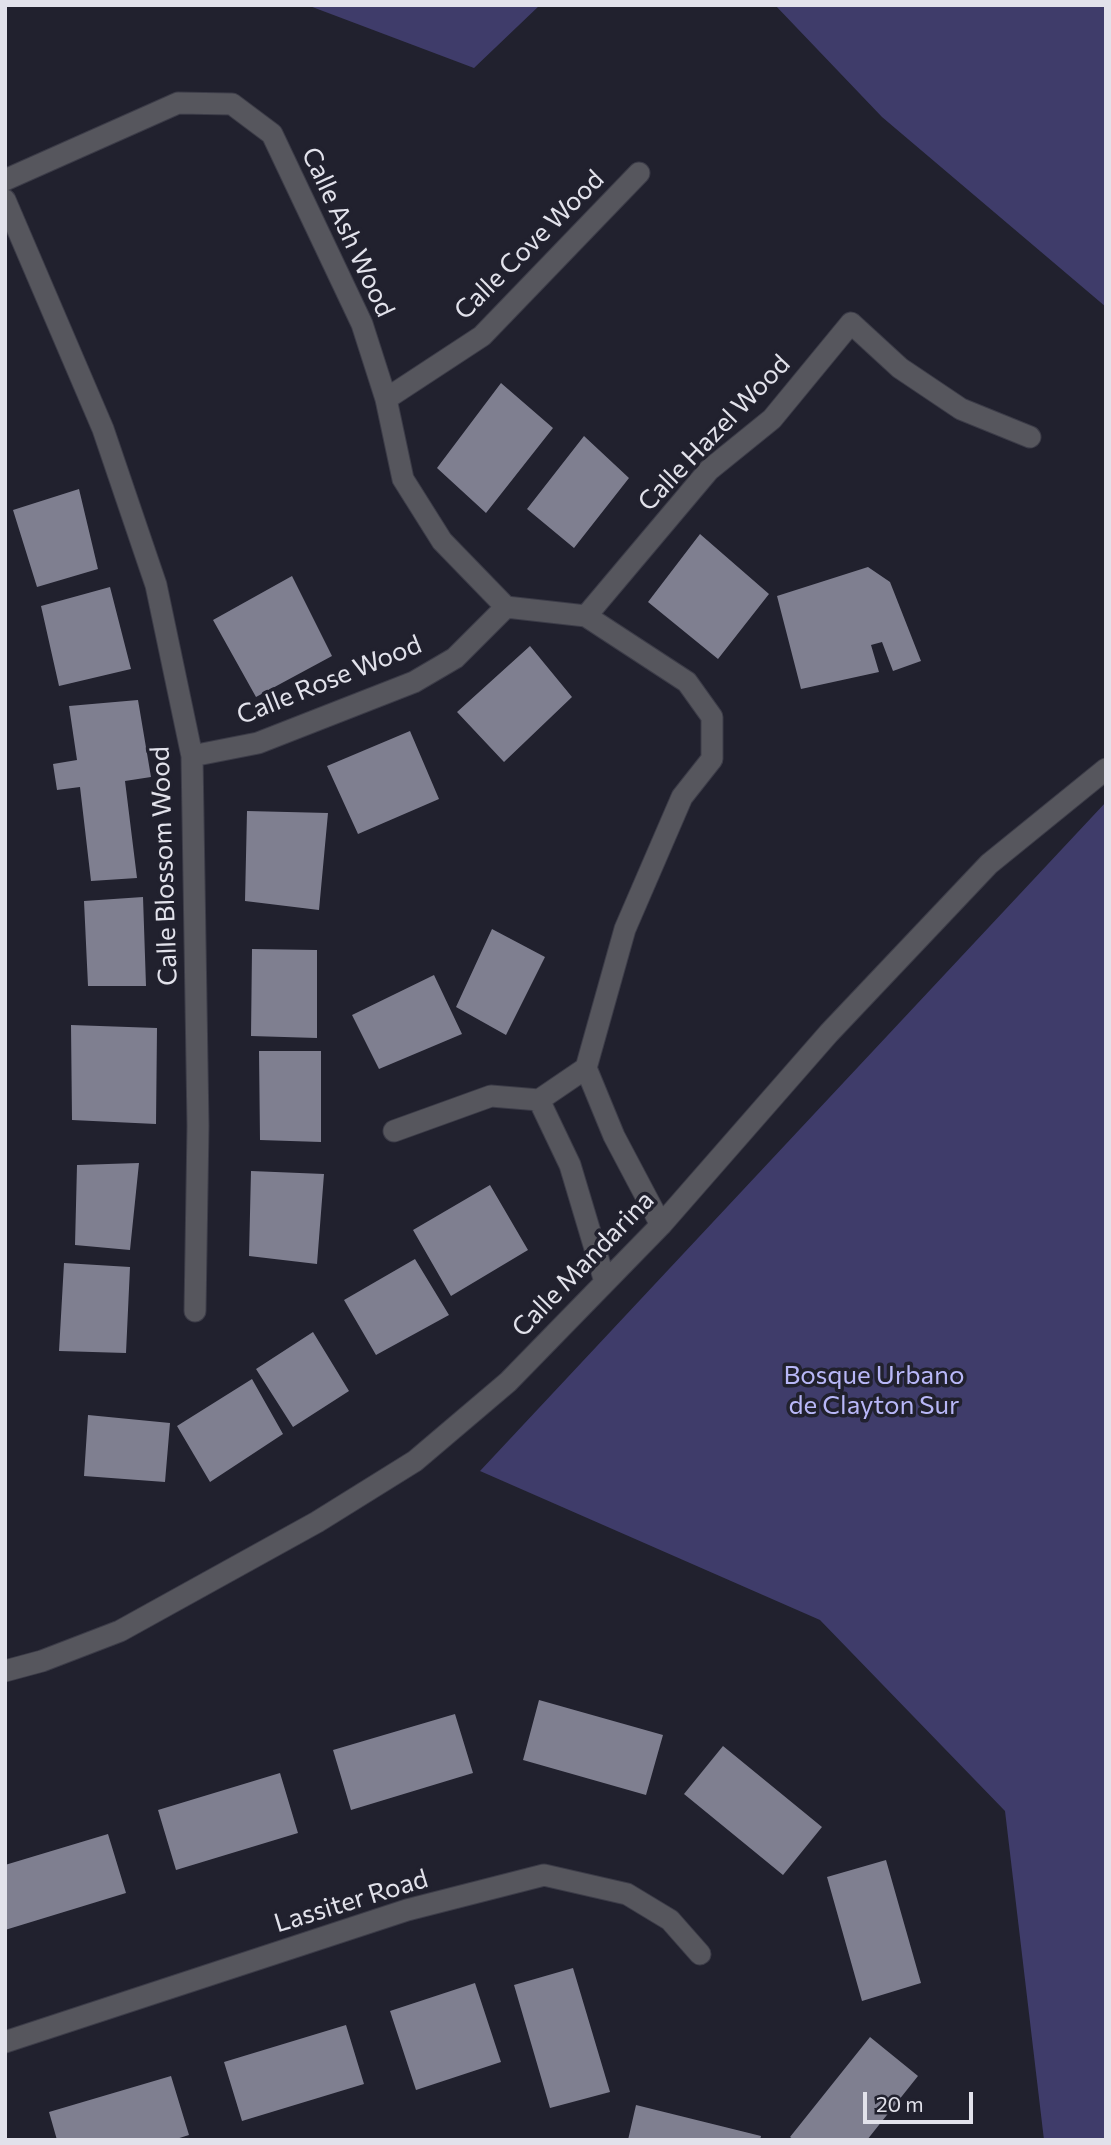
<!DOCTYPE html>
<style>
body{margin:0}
#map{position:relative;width:1111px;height:2145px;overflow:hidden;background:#21212e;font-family:Commissioner,sans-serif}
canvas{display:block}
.frame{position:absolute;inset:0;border:7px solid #e2e2eb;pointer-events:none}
.scale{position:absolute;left:863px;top:2092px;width:110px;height:32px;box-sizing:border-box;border:4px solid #e2e2eb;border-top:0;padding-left:9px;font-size:21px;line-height:24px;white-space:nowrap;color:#e2e2eb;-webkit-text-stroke:5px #21212e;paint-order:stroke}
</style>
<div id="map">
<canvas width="1111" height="2145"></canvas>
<div class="frame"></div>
<div class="scale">20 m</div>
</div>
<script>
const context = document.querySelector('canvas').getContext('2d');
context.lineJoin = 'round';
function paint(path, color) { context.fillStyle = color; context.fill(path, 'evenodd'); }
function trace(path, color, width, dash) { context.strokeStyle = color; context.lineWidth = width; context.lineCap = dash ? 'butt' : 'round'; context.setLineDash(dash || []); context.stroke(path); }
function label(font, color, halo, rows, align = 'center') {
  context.font = font + ' Commissioner,sans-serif'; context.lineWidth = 7; context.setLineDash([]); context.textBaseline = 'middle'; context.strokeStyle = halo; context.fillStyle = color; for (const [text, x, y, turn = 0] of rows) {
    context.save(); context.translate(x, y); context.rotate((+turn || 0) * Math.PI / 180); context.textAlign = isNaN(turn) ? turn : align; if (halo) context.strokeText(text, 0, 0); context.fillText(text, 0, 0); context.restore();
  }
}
paint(new Path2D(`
 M307 5H540L474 68Z
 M775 5H1106V307L882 117Z
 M1106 802V2140H1044L1005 1811 820 1620 480 1471Z`), '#3f3c6a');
paint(new Path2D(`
 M501 383 553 428 486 513 437 468Z
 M584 436 629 478 574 548 527 509Z
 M79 489 98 569 37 587 13 510Z
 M700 534 769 594 718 659 648 602Z
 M868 567 890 582 921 661 893 671 882 642 871 645 879 672 801 689 777 596Z
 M292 576 332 656 256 697 213 620Z
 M110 587 131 669 59 686 41 606Z
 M530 646 572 697 504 762 457 712Z
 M138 700 151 777 125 781 137 878 91 881 80 787 57 790 53 764 77 760 69 706Z
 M410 731 439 799 358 834 327 766Z
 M247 811 328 813 319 910 245 901Z
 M143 897 146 986H88L84 901Z
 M492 929 545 957 506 1035 456 1007Z
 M252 949 317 950V1038L251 1036Z
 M434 975 462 1034 379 1069 352 1015Z
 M71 1025 157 1028 156 1124 72 1120Z
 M259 1051H321V1142L260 1140Z
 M139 1163 130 1250 75 1245 77 1165Z
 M251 1171 324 1174 317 1264 249 1256Z
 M490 1185 528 1250 451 1296 413 1230Z
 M415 1259 449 1315 376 1355 344 1300Z
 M64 1263 130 1267 126 1353 59 1351Z
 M313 1332 349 1391 293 1427 256 1369Z
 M252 1379 283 1434 210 1482 177 1426Z
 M88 1415 170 1423 165 1482 84 1476Z
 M539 1700 663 1735 646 1795 523 1760Z
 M455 1714 473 1773 351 1810 333 1750Z
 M723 1746 822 1827 783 1875 684 1794Z
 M280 1773 298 1833 176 1870 158 1810Z
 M108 1834 126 1893 5 1930V1865Z
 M886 1860 921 1983 862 2001 827 1877Z
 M573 1968 610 2092 550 2108 514 1985Z
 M475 1983 501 2062 416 2090 390 2011Z
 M346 2025 364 2084 242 2121 224 2062Z
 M870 2037 918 2076 867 2140H794L790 2137Z
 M171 2076 189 2135 173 2140H57L49 2112Z
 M636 2105 761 2136 760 2140H628Z`), '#7f7f90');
const street = new Path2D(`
 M5 180 178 103 232 104 272 134 362 324 386 399 403 479 442 541 506 607
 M5 200 103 429 156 585 192 756 198 1126 195 1311
 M386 399 482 336 639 173
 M506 607 586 616 687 682 712 717V759L682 797 625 929 586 1068 539 1100
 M586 616 709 470 772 419 851 323 900 368 961 409 1030 437
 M192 756 258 743 414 682 455 658 506 607
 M586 1068 614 1136 661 1225
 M539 1100 570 1165 605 1282
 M394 1131 491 1096 539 1100
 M5 1671 42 1661 120 1631 317 1522 415 1461 508 1382 661 1225 829 1033 989 864 1106 769
 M5 2042 407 1910 544 1875 627 1894 670 1920 700 1954`);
trace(street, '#3c3c48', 23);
trace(street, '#56565d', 21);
label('26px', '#e2e2eb', '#21212e', [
 ["Calle Ash Wood",348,232,65],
 ["Calle Cove Wood",529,245,-45],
 ["Calle Hazel Wood",714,433,-46],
 ["Calle Rose Wood",329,680,-22],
 ["Calle Blossom Wood",164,866,-92],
 ["Calle Mandarina",583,1264,-46],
 ["Lassiter Road",351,1901,-17]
]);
label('26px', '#b8b7f7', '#21212e', [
 ["Bosque Urbano",874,1375],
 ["de Clayton Sur",874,1405]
]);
</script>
